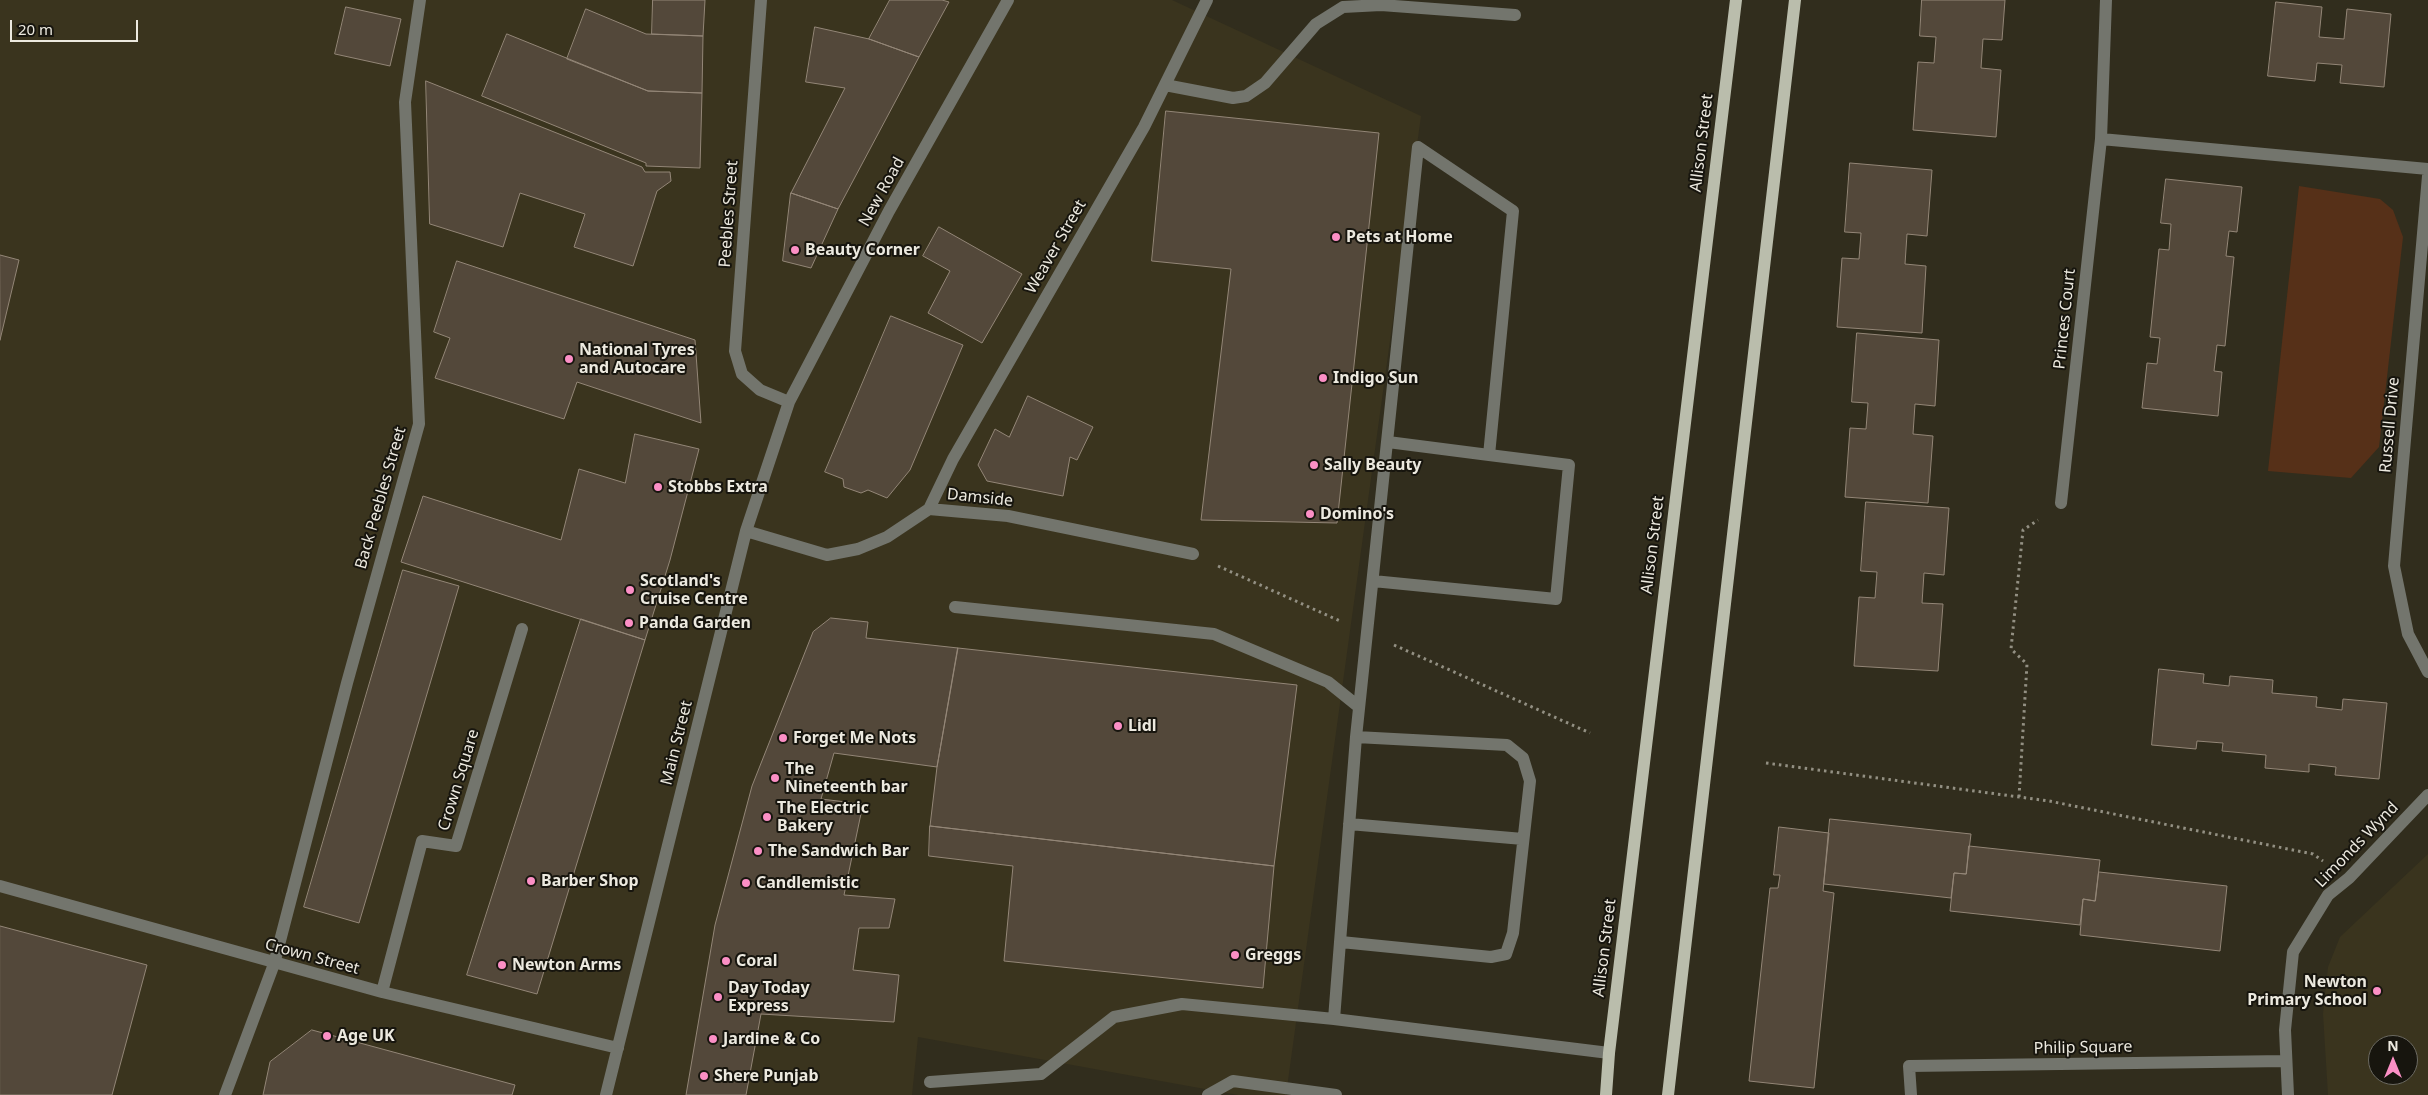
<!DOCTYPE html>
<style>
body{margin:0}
#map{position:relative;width:2428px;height:1095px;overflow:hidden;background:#312d1d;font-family:"Noto Sans",sans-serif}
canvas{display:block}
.north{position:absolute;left:2368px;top:1035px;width:50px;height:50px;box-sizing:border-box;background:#17150e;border:1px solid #6c6a62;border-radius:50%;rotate:0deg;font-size:14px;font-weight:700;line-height:20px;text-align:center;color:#ece9df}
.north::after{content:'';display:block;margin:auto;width:18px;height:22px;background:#fb8fc5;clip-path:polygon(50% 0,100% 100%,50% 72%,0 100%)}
.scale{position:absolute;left:10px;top:20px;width:128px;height:22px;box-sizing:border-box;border:2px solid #ece9df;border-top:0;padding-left:6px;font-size:15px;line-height:18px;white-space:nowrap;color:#ece9df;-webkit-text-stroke:4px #17150e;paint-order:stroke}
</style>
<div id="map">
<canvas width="2428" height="1095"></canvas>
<div class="north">N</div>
<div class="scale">20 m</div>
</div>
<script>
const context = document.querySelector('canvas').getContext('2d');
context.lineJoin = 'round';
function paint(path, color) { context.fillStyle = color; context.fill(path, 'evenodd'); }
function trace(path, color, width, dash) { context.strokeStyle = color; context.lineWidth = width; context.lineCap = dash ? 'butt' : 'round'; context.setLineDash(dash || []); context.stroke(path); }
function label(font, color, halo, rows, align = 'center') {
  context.font = font + ' "Noto Sans",sans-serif'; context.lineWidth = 4; context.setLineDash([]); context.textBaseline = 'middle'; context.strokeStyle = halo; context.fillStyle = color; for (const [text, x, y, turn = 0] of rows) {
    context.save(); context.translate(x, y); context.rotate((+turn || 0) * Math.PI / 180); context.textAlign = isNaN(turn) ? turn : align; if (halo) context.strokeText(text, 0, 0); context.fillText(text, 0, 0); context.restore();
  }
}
paint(new Path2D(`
 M0 0H1172L1421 116 1286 1095H1238L918 1037 912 1095H0Z
 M2428 854V1095H2328L2323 1014 2328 967 2340 937ZM2378 1045H2408V1075H2378Z`), '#3a341e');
paint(new Path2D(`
 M2299 186 2380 199 2393 210 2403 237 2379 447 2351 478 2268 471Z`), '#563018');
const building = new Path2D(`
 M653 0H705L703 36 652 34Z
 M890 0H942L949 2 919 57 869 39Z
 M1922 0H2005L2002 40 1983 39 1981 68 2001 70 1996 137 1913 130 1918 62 1934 63 1936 37 1920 36Z
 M2276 2 2322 7 2319 37 2344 39 2347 9 2391 14 2384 87 2340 83 2342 65 2317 63 2315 81 2268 76Z
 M346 7 401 19 390 66 335 54Z
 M586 9 646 34 703 36 702 93 648 91 567 59Z
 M815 27 869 39 919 57 838 209 791 193 845 88 806 82Z
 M507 34 648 91 702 93 700 168 646 166V163L482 96Z
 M426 81 642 167 645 172H670L671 181 657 191 633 266 574 247 585 214 520 193 503 247 430 224Z
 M1166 111 1379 133 1337 523 1201 520 1231 269 1152 261Z
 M1850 163 1932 170 1927 236 1907 234 1905 264 1926 266 1922 333 1837 327 1842 258 1859 259 1861 233 1845 232Z
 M2166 179 2242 187 2237 232 2229 231 2226 256 2234 257 2225 346 2217 345 2214 371 2222 372 2218 416 2142 408 2147 363 2157 364 2160 338 2150 337 2159 249 2169 250 2171 224 2161 223Z
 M791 193 838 209 811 268 783 261Z
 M939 227 1022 274 982 343 928 313 950 271 923 256Z
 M0 255 19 260 0 340Z
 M457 261 695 340 701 423 577 382 564 419 435 378 450 338 434 332Z
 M891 316 963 345 910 470 887 498 868 490 861 493 844 487 843 479 825 472Z
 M1857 333 1939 340 1935 406 1915 404 1913 434 1933 436 1928 503 1845 497 1850 428 1866 429 1868 403 1852 402Z
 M1028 396 1093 427 1077 460 1070 457 1063 496 987 481 978 465 995 429 1009 437Z
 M635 434 699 449 670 560 645 640 401 562 423 496 561 540 579 469 625 483Z
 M1866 502 1949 508 1944 575 1924 573 1922 603 1943 604 1938 671 1854 666 1859 597 1875 598 1877 572 1861 571Z
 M403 570 459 586 359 923 304 907Z
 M831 618 868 622 866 638 958 648 937 767 834 753 821 799 863 804 844 895 895 899 889 928H859L853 970 899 975 894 1022 761 1014 746 1095H686L715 925 752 786 813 632Z
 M581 619 645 640 537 994 467 975Z
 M958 648 1297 685 1274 866 930 826 937 767Z
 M2159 669 2204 674 2203 683 2229 686 2230 676 2273 680 2272 693 2317 697 2316 707 2342 710 2343 699 2387 703 2379 779 2335 775 2336 767 2309 764V772L2265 768 2266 755 2222 751 2223 743 2197 741 2196 749 2152 745Z
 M1830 819 1971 834 1966 874 1954 873 1951 898 1824 884Z
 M930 826 1274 866 1263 988 1004 961 1013 866 929 856Z
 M1779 827 1829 833 1823 891 1834 893 1814 1088 1749 1081 1770 888H1778L1780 875H1774Z
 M1969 846 2100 860 2095 901 2083 899 2080 925 1950 911 1954 873 1966 874Z
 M2099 872 2227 886 2220 951 2080 935 2083 899 2095 901Z
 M0 926 147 965 112 1095H0Z
 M312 1030 515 1085 512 1095H263L270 1062Z`);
paint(building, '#53483a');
trace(building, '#938677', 1);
trace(new Path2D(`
 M1218 566 1340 621
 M1394 645 1590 733
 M1766 763 2049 801 2313 854 2323 861
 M2019 797 2027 664 2011 649 2023 530 2038 520`), '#939083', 3, [2.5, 4]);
trace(new Path2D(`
 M761 0 735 351 742 374 760 390 789 402
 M1165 85 1233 98 1246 96 1265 83 1316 24 1343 7 1381 5 1515 15
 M2101 139 2428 169
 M2428 176 2394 566 2408 634 2428 672
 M1388 442 1489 455
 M2061 503 2101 139 2106 0
 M929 509 953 459 1144 127 1207 0
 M746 531 827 555 858 549 887 537 929 509 1008 516 1193 554
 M955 607 1214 634 1328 682 1359 707
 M1356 737 1418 147 1513 211 1489 455 1569 465 1556 599 1373 581
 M1349 824 1523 839
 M0 886 382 992 618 1048
 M1341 942 1491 957 1506 954 1513 933 1530 781 1523 758 1507 745 1356 737 1334 1019 1609 1053
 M382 992 422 841 456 846 522 629
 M930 1082 1041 1074 1114 1017 1182 1004 1334 1019
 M225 1095 274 964 347 683 419 424 405 102 420 0
 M606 1095 746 531 789 402 889 211 1008 0
 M1208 1095 1233 1081 1336 1095
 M1911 1095 1909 1066 2286 1061
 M2288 1095 2285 1030 2293 952 2328 895 2349 878 2428 795`), '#73756d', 12);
trace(new Path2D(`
 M1606 1095 1609 1053 1736 0
 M1668 1095 1795 0`), '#babdac', 12);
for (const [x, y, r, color] of [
 [1336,237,5,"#fb8fc5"],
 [795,250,5,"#fb8fc5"],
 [569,359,5,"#fb8fc5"],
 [1323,378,5,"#fb8fc5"],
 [1314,465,5,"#fb8fc5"],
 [658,487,5,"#fb8fc5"],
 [1310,514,5,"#fb8fc5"],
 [630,590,5,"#fb8fc5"],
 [629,623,5,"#fb8fc5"],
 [1118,726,5,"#fb8fc5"],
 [783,738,5,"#fb8fc5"],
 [775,778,5,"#fb8fc5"],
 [767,817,5,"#fb8fc5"],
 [758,851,5,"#fb8fc5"],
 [531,881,5,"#fb8fc5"],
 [746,883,5,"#fb8fc5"],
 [1235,955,5,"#fb8fc5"],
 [726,961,5,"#fb8fc5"],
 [502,965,5,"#fb8fc5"],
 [2377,991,5,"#fb8fc5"],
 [718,997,5,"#fb8fc5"],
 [327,1036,5,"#fb8fc5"],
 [713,1039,5,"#fb8fc5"],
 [704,1076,5,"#fb8fc5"]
]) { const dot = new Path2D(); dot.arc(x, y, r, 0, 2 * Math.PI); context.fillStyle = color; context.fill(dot); trace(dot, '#17150e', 2); }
label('16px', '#ece9df', '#17150e', [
 ["Allison Street",1702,143,-83],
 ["New Road",882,192,-61],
 ["Peebles Street",729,214,-86],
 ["Weaver Street",1056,247,-60],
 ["Princes Court",2065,319,-84],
 ["Russell Drive",2390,425,-85],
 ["Back Peebles Street",381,498,-74],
 ["Damside",980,498,6],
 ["Allison Street",1653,545,-83],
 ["Main Street",677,743,-76],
 ["Crown Square",459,780,-73],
 ["Limonds Wynd",2357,845,-46],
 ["Allison Street",1605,948,-83],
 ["Crown Street",312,957,15],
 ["Philip Square",2083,1048,-1]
]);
label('bold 16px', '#ece9df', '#17150e', [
 ["Pets at Home",1346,237],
 ["Beauty Corner",805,250],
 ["National Tyres",579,350],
 ["and Autocare",579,368],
 ["Indigo Sun",1333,378],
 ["Sally Beauty",1324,465],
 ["Stobbs Extra",668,487],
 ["Domino's",1320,514],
 ["Scotland's",640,581],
 ["Cruise Centre",640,599],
 ["Panda Garden",639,623],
 ["Lidl",1128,726],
 ["Forget Me Nots",793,738],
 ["The",785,769],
 ["Nineteenth bar",785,787],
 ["The Electric",777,808],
 ["Bakery",777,826],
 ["The Sandwich Bar",768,851],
 ["Barber Shop",541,881],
 ["Candlemistic",756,883],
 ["Greggs",1245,955],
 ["Coral",736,961],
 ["Newton Arms",512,965],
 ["Newton",2367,982,"right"],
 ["Primary School",2367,1000,"right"],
 ["Day Today",728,988],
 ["Express",728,1006],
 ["Age UK",337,1036],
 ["Jardine & Co",723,1039],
 ["Shere Punjab",714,1076]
], 'left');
</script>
